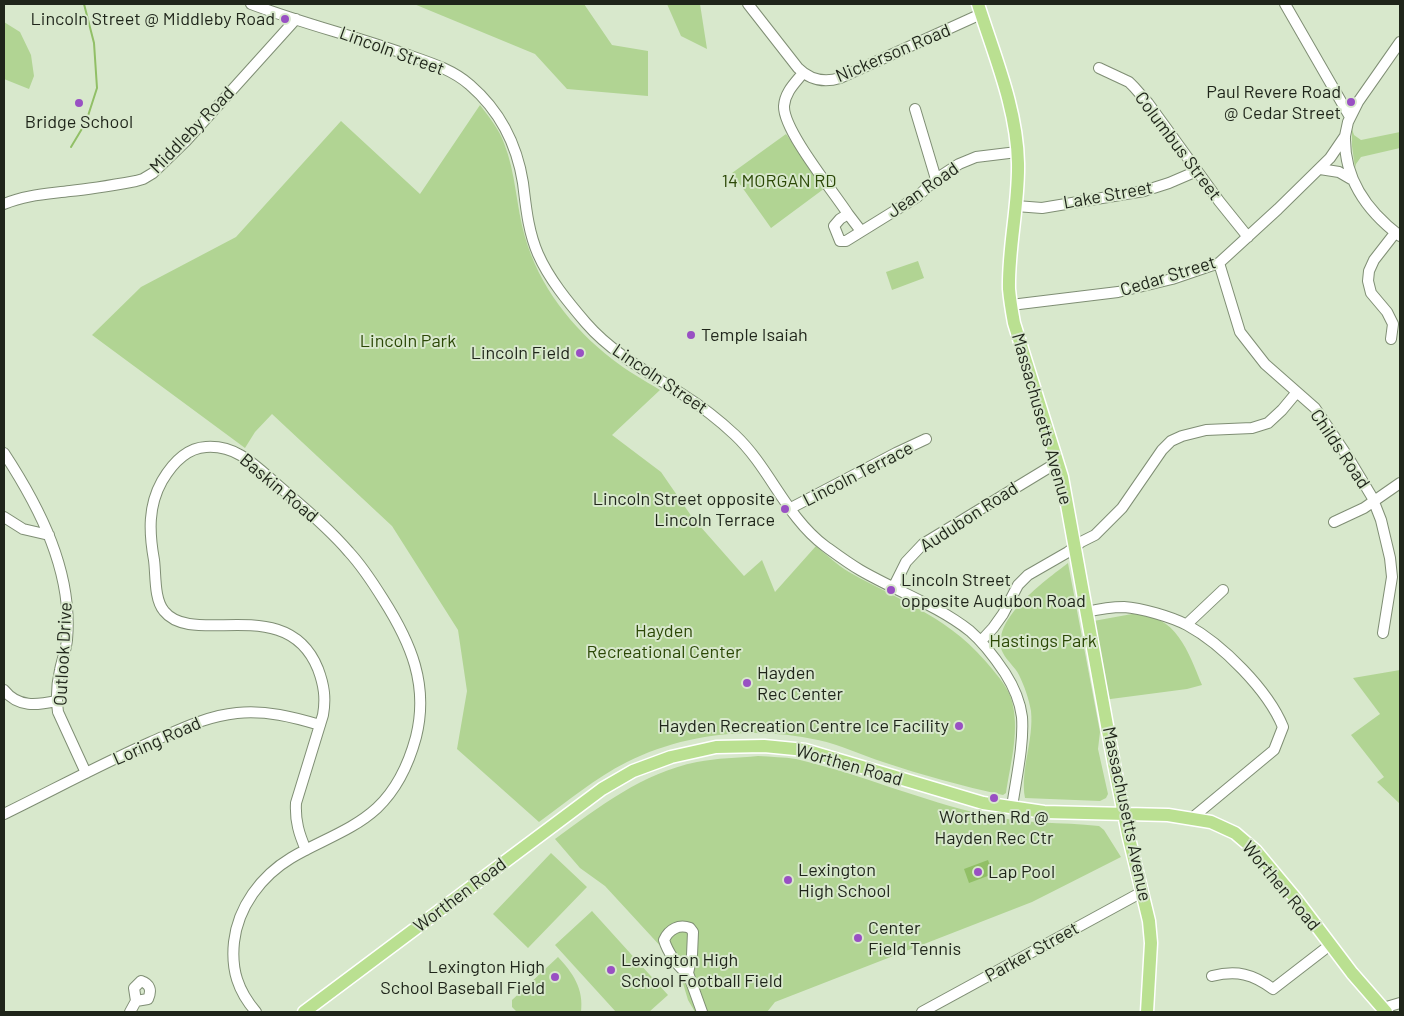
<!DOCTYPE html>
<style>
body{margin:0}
#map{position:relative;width:1404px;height:1016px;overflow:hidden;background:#d8e8cc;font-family:Barlow,sans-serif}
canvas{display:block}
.frame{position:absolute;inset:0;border:5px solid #1f251a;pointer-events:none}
</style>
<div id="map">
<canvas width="1404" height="1016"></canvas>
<div class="frame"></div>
</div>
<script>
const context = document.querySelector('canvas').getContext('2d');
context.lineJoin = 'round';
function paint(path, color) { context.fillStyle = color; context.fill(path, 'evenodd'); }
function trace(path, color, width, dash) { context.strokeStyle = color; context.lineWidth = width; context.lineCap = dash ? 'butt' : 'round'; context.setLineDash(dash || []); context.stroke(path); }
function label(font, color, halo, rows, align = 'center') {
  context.font = font + ' Barlow,sans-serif'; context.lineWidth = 4; context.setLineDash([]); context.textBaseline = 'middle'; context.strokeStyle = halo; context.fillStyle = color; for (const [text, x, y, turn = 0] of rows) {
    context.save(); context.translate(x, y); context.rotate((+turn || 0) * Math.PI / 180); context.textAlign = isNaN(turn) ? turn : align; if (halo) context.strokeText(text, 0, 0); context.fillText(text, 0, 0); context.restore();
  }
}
paint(new Path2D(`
 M414 4H584L612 45 648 51V96L567 89 535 54Z
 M667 4H700L707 49 681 36Z
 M4 22 20 32 31 55 34 76 29 89 4 79Z
 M480 105C489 117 499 129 504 143 516 173 516 206 525 237 539 286 572 328 612 359 627 371 644 380 660 390L612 435 661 472 692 517 744 576 762 560 775 592 816 546C827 555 837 565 849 572 904 603 952 618 993 670 1002 681 1011 692 1013 706 1019 734 1010 766 1006 793L1003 795C962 786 922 775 883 762 861 755 841 745 818 740 755 726 685 733 627 762 595 778 568 801 539 822L457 749 467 691 458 630 392 526 272 414 255 432 245 448 92 335 141 287 236 237 341 121 420 194Z
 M1352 129 1354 135 1361 140 1400 132V148L1361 157 1356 164 1355 168 1352 146Z
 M786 134 825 188 771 228 732 173Z
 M918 261 924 278 892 290 886 272Z
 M1068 563 1100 732 1098 749 1108 794 1106 798 1100 801 1025 798C1020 770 1034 740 1031 711 1029 699 1024 685 1019 675 1015 667 1007 661 1003 653 988 621 1046 580 1068 563Z
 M1132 614C1176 613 1188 651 1202 685L1187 689 1103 700 1088 622Z
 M1400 670V804L1377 782 1384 777 1351 735 1380 714 1353 678Z
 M758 756C771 757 784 757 796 759 861 774 921 801 986 815 1024 824 1061 822 1099 826L1104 830 1121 857 1032 902 775 1002 767 1012H695L688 1000 682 980 674 963 663 949 605 886 580 868 555 839C599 807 642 773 697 762 717 758 738 758 758 756Z
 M551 853 587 887 528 948 493 914Z
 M592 911 668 995 649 1012H616L555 945Z
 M558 957C573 973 584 989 581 1012H517L512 1007V1000Z`), '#b1d493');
paint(new Path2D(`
 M988 860 993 874 969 883 964 869Z`), '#91bf66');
trace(new Path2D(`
 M71 147 86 122 97 88 94 43 84 4`), '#91bf66', 2);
const minor = new Path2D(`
 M251 4C301 23 354 36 405 54 428 62 452 69 470 85 500 111 517 145 523 183 526 207 528 231 538 254 549 279 568 302 586 323 612 353 649 373 682 394 701 406 718 419 735 435 770 468 786 517 825 546 836 554 848 563 860 570 896 591 937 605 970 631 984 643 995 658 1005 673 1014 687 1020 701 1022 717 1024 745 1016 779 1012 807
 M748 4 798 68C810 80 824 83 840 78L981 14
 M1285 4 1350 117
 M1099 68 1129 82 1134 87 1148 103 1219 201 1248 237
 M803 73C795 83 785 92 784 106 783 130 833 191 848 214
 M915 109 936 179
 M1345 137C1344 179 1367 211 1400 236
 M1320 169 1339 172 1351 179
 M4 204C25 195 47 194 70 191 92 189 114 185 136 181L143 179 153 173 186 141 296 19
 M1016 206 1042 208 1144 191 1169 183 1197 171
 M861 231 848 214 840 219 834 226 840 241H846L917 197 936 179 959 164 976 157 1017 152
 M1219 263 1240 332 1265 364 1315 408 1348 457 1372 497 1381 520 1390 558 1392 577 1383 633
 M1011 305 1118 292 1172 279 1219 263 1278 209 1330 158 1345 136 1348 122 1358 102 1400 42
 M1391 339 1393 324 1387 312 1371 293 1368 281 1369 271 1374 260 1395 233
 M4 453C40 508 73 572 67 640 66 650 62 660 60 670 57 683 56 698 58 712L86 773
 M789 509 896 453 926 439
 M4 517 23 529 49 535
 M1334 522 1364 508 1400 483
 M894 586 906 562 923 544 1058 462
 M1086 612C1099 609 1112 607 1124 607 1141 608 1172 617 1187 625 1222 644 1268 690 1283 727L1274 750 1192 818
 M1187 624 1223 590
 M981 641 993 628 1003 614 1018 585 1028 575 1068 552 1081 542 1095 535 1122 508 1162 450 1171 441 1182 436 1206 430 1252 428 1268 423 1282 410 1297 392
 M4 690C18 708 37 705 57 701
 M4 814C53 790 101 764 151 742 179 730 206 716 237 713 266 710 293 717 320 725
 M688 973C678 969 667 950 664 940 669 929 679 924 690 928L693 932 692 955 688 973 702 1012
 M1212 976C1237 970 1253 974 1273 989L1330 945
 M1383 1008 1400 1003
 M130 1012 136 1001 148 999C152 990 150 984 141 981L134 988 136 1001
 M256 1012C238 991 231 970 234 942 238 907 261 876 291 858 319 841 352 831 377 808 397 789 409 763 416 737 429 685 411 643 383 599 373 583 362 566 349 552 326 525 298 503 272 480 252 462 234 445 206 447 186 448 172 464 162 481 148 506 149 532 154 560 156 575 154 599 164 611 193 648 287 592 318 669 324 685 326 698 323 715L296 803C295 821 299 834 306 850
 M922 1012 1142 892`);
const major = new Path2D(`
 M978 4C994 55 1017 108 1018 163 1019 205 1008 247 1009 289 1010 300 1012 312 1014 323L1062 477 1114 764 1128 834 1149 921 1151 943 1147 1012
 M304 1012 602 789 633 771 671 757 716 747 764 746 805 750 983 803 1044 812 1168 815 1211 822 1235 833 1256 851 1296 899 1352 973 1386 1012`);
trace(minor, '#7f8e74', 12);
trace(major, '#fff', 15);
trace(minor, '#fff', 10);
trace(major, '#bae091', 12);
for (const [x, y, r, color] of [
 [285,19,5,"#9950c3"],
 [1351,102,5,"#9950c3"],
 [79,103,5,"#9950c3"],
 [691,335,5,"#9950c3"],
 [580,353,5,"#9950c3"],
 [785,509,5,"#9950c3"],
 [891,590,5,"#9950c3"],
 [747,683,5,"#9950c3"],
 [959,726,5,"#9950c3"],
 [994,798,5,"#9950c3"],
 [978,872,5,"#9950c3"],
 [788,880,5,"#9950c3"],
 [858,938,5,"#9950c3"],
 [611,970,5,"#9950c3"],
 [555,977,5,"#9950c3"]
]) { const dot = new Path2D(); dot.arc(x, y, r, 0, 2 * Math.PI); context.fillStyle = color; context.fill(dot); trace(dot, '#d8e8cc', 2); }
label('18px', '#1f251a', '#d8e8cc', [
 ["Lincoln Street @ Middleby Road",275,19,"right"],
 ["Paul Revere Road",1341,92,"right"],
 ["@ Cedar Street",1341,113,"right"],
 ["Bridge School",79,122,"center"],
 ["Temple Isaiah",701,335],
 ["Lincoln Field",570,353,"right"],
 ["Lincoln Street opposite",775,499,"right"],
 ["Lincoln Terrace",775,520,"right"],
 ["Lincoln Street",901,580],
 ["opposite Audubon Road",901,601],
 ["Hayden",757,673],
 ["Rec Center",757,694],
 ["Hayden Recreation Centre Ice Facility",949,726,"right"],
 ["Worthen Rd @",994,817,"center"],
 ["Hayden Rec Ctr",994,838,"center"],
 ["Lexington",798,870],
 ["High School",798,891],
 ["Lap Pool",988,872],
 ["Center",868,928],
 ["Field Tennis",868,949],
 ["Lexington High",621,960],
 ["School Football Field",621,981],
 ["Lexington High",545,967,"right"],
 ["School Baseball Field",545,988,"right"]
], 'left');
label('18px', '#1f251a', '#d8e8cc', [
 ["Lincoln Street",392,51,20],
 ["Nickerson Road",893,53,-23],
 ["Middleby Road",192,130,-46],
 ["Columbus Street",1178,146,53],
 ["Jean Road",923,190,-35],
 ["Lake Street",1108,195,-10],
 ["Cedar Street",1168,276,-17],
 ["Lincoln Street",660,379,34],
 ["Massachusetts Avenue",1042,419,74],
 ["Childs Road",1340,449,56],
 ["Lincoln Terrace",858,474,-27],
 ["Baskin Road",279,488,40],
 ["Audubon Road",969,517,-33],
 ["Outlook Drive",63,654,-87],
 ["Loring Road",157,741,-24],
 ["Worthen Road",849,765,16],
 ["Massachusetts Avenue",1127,814,78],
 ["Worthen Road",1281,886,50],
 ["Worthen Road",460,895,-37],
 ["Parker Street",1032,952,-29]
]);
label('18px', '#2c4807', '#d8e8cc', [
 ["14 MORGAN RD",779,181],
 ["Lincoln Park",408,341],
 ["Hayden",664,631],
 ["Recreational Center",664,652],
 ["Hastings Park",1043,641]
]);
</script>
